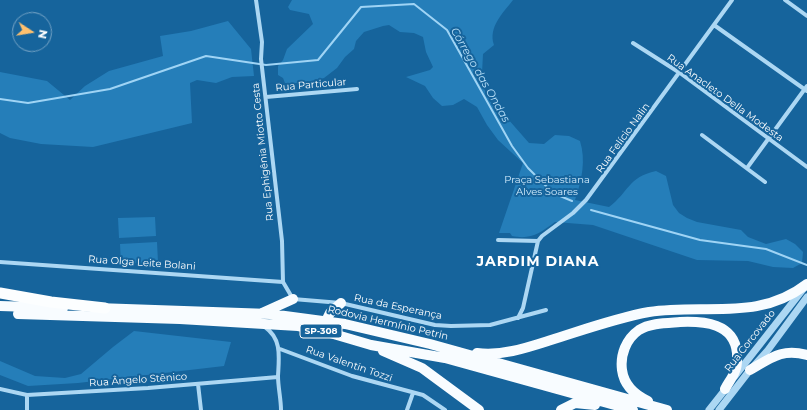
<!DOCTYPE html>
<meta charset="utf-8">
<style>
body{margin:0}
#map{position:relative;width:807px;height:410px;overflow:hidden;background:#16649c;font-family:Montserrat,sans-serif}
canvas{display:block}
.north{position:absolute;left:12px;top:12px;width:40px;height:40px;box-sizing:border-box;background:#16649c;border:1px solid #73a2c4;border-radius:50%;rotate:102deg;font-size:11px;font-weight:700;line-height:16px;text-align:center;color:#fff}
.north::after{content:'';display:block;margin:auto;width:14px;height:18px;background:#ffc06e;clip-path:polygon(50% 0,100% 100%,50% 72%,0 100%)}
</style>
<div id="map">
<canvas width="807" height="410"></canvas>
<div class="north">N</div>
</div>
<script>
const context = document.querySelector('canvas').getContext('2d');
context.lineJoin = 'round';
function paint(path, color) { context.fillStyle = color; context.fill(path, 'evenodd'); }
function trace(path, color, width, dash) { context.strokeStyle = color; context.lineWidth = width; context.lineCap = dash ? 'butt' : 'round'; context.setLineDash(dash || []); context.stroke(path); }
function label(font, color, halo, rows, align = 'center') {
  context.font = font + ' Montserrat,sans-serif'; context.lineWidth = 4; context.setLineDash([]); context.textBaseline = 'middle'; context.strokeStyle = halo; context.fillStyle = color; for (const [text, x, y, turn = 0] of rows) {
    context.save(); context.translate(x, y); context.rotate((+turn || 0) * Math.PI / 180); context.textAlign = isNaN(turn) ? turn : align; if (halo) context.strokeText(text, 0, 0); context.fillText(text, 0, 0); context.restore();
  }
}
paint(new Path2D(`
 M292 0H513C503 13 488 27 494 45L483 54 482 73 480 75 486 94 529 143 544 144 555 135 569 136 580 141C586 160 582 180 575 200L609 207C629 192 628 177 656 171L666 176 673 205 679 213 687 218 697 222 741 230 748 237 766 244 786 239 795 244 803 252 802 263 793 268 773 267 748 261 697 260 593 225 555 222C540 233 531 240 512 236L510 233H499L523 163 498 140 487 125 477 107 464 99 453 105 442 106 433 98 425 86 406 77 430 70 433 67 426 52 423 37 414 33 400 32 389 25 383 26 364 32 356 41 354 49 345 57 337 68 324 78 304 83H285L283 78 278 75V66L283 60 287 49 313 24 309 14 290 10 288 7Z
 M228 21 251 49 254 76 232 77 216 83 197 80 190 83 192 123 93 147 41 144 10 138 0 133V72L47 81 70 100 85 86 109 71 163 56 160 36 191 31Z
 M155 217 156 236 119 238 118 218Z
 M157 242 158 262 121 264 120 244Z
 M134 331 231 342 224 366 78 383 28 386 0 375V361L35 376 65 378 81 374 113 347Z`), '#257eb9');
trace(new Path2D(`
 M0 99 28 103 110 89 206 56 266 65 318 60 361 7 414 4 447 30 512 146 528 168 553 193 572 201
 M591 210 700 240 766 249 807 265`), '#9fd4f5', 2);
trace(new Path2D(`
 M256 0 262 42 261 59 282 241 283 282 293 299 341 303 435 325 451 326 490 325 546 310
 M785 0 807 16
 M714 25 807 91
 M633 43 680 73 807 167
 M266 97 357 89
 M702 135 765 182
 M747 168 807 86
 M498 240 538 241 542 236 573 213 586 200 732 0
 M0 262 283 282
 M518 318 523 308 538 241
 M265 327C282 339 279 357 278 376 278 387 281 399 281 410
 M280 349 352 376 423 395 445 410
 M198 384 201 410
 M0 389 27 395 148 388 278 377
 M27 395V410
 M407 410 413 393`), '#acd7f3', 4);
trace(new Path2D(`
 M735 376 804 288
 M709 410 728 386
 M719 410 750 370 768 350 807 297`), '#acd7f3', 7);
trace(new Path2D(`
 M0 306 63 308
 M97 308 270 314 345 324 430 344 667 410
 M262 313 293 299
 M18 314 180 319 298 326 320 330 371 345 445 358 633 410
 M326 321 330 313 341 303
 M383 351 422 368 479 410
 M477 353C503 356 526 348 551 340 583 330 616 318 649 312 706 303 758 322 807 284
 M750 370C771 358 782 348 807 355
 M648 401C635 395 624 385 622 370 620 355 626 339 639 330 650 323 667 323 680 322 704 321 734 323 737 353 737 359 738 365 735 371 733 377 728 383 725 389
 M561 410 575 403 595 405`), '#f8fcff', 10);
trace(new Path2D(`
 M0 293 51 302 105 308`), '#fcfeff', 11);
for (const [x, y, w] of [
 [321,331,42]
]) { const box = new Path2D(); box.roundRect(x - w / 2, y - 7, w, 14, 3); context.fillStyle = '#16649c'; context.fill(box); trace(box, '#fff', 1); }
label('bold 9px', '#fff', null, [
 ["SP-308",321,331]
]);
label('10px', '#fff', '#16649c', [
 ["Rua Particular",311,85,-5],
 ["Rua Anacleto Della Modesta",725,98,36],
 ["Rua Felício Nalin",623,138,-54],
 ["Rua Ephigênia Miotto Cesta",263,152,-96],
 ["Rua Olga Leite Bolani",142,263,4],
 ["Rua da Esperança",398,307,12],
 ["Rodovia Hermínio Petrin",388,323,13],
 ["Rua Corcovado",750,341,-52],
 ["Rua Valentin Tozzi",349,364,19],
 ["Rua Ângelo Stênico",138,380,-4]
]);
label('10px', '#d4edfd', '#16649c', [
 ["Praça Sebastiana",547,180],
 ["Alves Soares",547,192]
]);
label('italic 11px', '#b9e0f9', '#16649c', [
 ["Córrego das Ondas",480,75,60]
]);
context.letterSpacing = '1px';
label('bold 14px', '#fff', '#16649c', [
 ["JARDIM DIANA",538,262]
]);
context.letterSpacing = '0px';
</script>
